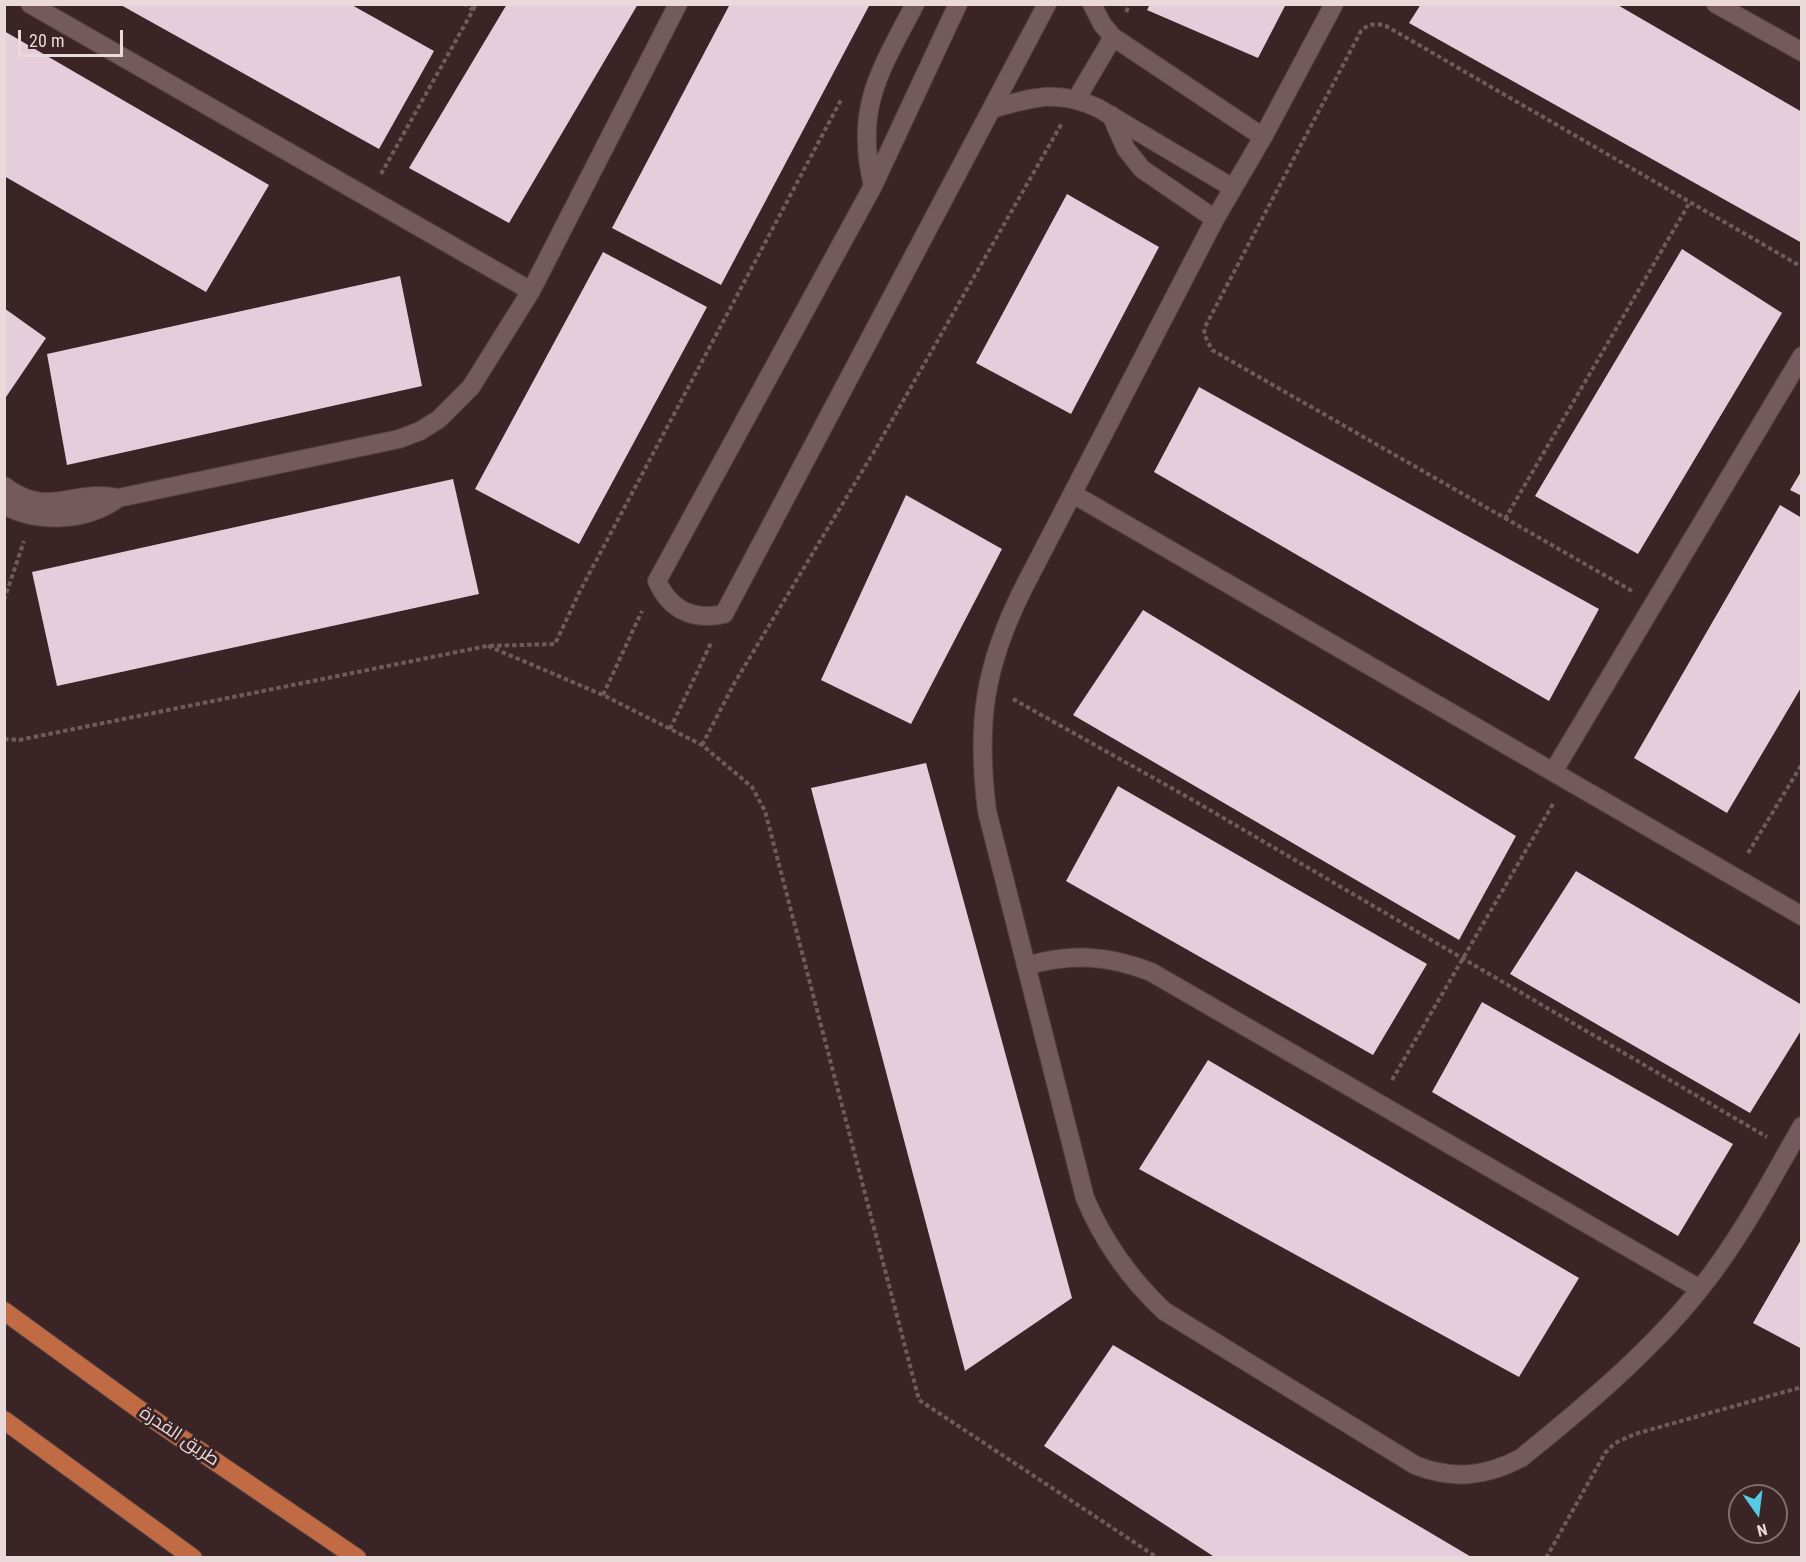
<!DOCTYPE html>
<meta charset="utf-8">
<style>
body{margin:0}
#map{position:relative;width:1806px;height:1562px;overflow:hidden;background:#3a2426;font-family:"Roboto Condensed",sans-serif}
canvas{display:block}
.frame{position:absolute;inset:0;border:6px solid #e9d9da;pointer-events:none}
.north{position:absolute;left:1728px;top:1484px;width:60px;height:60px;box-sizing:border-box;background:#3a2426;border:2px solid #806c6e;border-radius:50%;rotate:166deg;font-size:16px;font-weight:700;line-height:24px;text-align:center;color:#e9d9da}
.north::after{content:'';display:block;margin:auto;width:21px;height:27px;background:#57c9e2;clip-path:polygon(50% 0,100% 100%,50% 72%,0 100%)}
.scale{position:absolute;left:18px;top:30px;width:105px;height:27px;box-sizing:border-box;border:3px solid #e9d9da;border-top:0;padding-left:8px;font-size:18px;line-height:21px;white-space:nowrap;color:#e9d9da;-webkit-text-stroke:4px #3a2426;paint-order:stroke}
</style>
<div id="map">
<canvas width="1806" height="1562"></canvas>
<div class="frame"></div>
<div class="north">N</div>
<div class="scale">20 m</div>
</div>
<script>
const context = document.querySelector('canvas').getContext('2d');
context.lineJoin = 'round';
function paint(path, color) { context.fillStyle = color; context.fill(path, 'evenodd'); }
function trace(path, color, width, dash) { context.strokeStyle = color; context.lineWidth = width; context.lineCap = dash ? 'butt' : 'round'; context.setLineDash(dash || []); context.stroke(path); }
function label(font, color, halo, rows, align = 'center') {
  context.font = font + ' "Roboto Condensed",Cairo,sans-serif'; context.lineWidth = 6; context.setLineDash([]); context.textBaseline = 'middle'; context.strokeStyle = halo; context.fillStyle = color; for (const [text, x, y, turn = 0] of rows) {
    context.save(); context.translate(x, y); context.rotate((+turn || 0) * Math.PI / 180); context.textAlign = isNaN(turn) ? turn : align; if (halo) context.strokeText(text, 0, 0); context.fillText(text, 0, 0); context.restore();
  }
}
paint(new Path2D(`
 M119 4H350L434 51 379 149Z
 M507 4H638L509 223 409 168Z
 M730 4H870L721 285 612 228Z
 M1150 4H1286L1258 58 1147 10Z
 M1421 4H1616L1802 112V243L1409 23Z
 M4 31 269 185 206 292 4 176Z
 M1067 194 1159 247 1071 414 976 363Z
 M1682 249 1782 313 1638 554 1535 496Z
 M603 252 707 307 579 544 475 489Z
 M400 276 422 386 67 465 47 354Z
 M4 308 46 338 4 400Z
 M1199 387 1599 609 1549 701 1154 472Z
 M1802 470V496L1790 490Z
 M453 479 479 594 57 686 32 572Z
 M906 495 1002 549 911 724 821 680Z
 M1780 505 1802 518V686L1727 813 1634 758Z
 M1143 610 1516 836 1459 940 1073 715Z
 M926 763 1072 1298 965 1371 811 788Z
 M1118 786 1427 964 1373 1055 1066 881Z
 M1576 871 1802 1005V1029L1750 1113 1510 974Z
 M1482 1002 1733 1144 1678 1236 1432 1092Z
 M1208 1060 1579 1278 1519 1377 1139 1169Z
 M1802 1238V1349L1753 1323Z
 M1113 1345 1473 1558H1216L1044 1446Z`), '#e6cddb');
const minor = new Path2D(`
 M30 4 531 291
 M958 4 873 186 657 581C670 610 693 621 724 614L1047 4
 M1092 4 1102 24 1113 37 1263 137
 M1334 4 1263 137 1215 219 1024 587C984 666 976 723 987 811L1085 1198C1104 1243 1129 1278 1164 1311L1415 1465C1452 1480 1485 1477 1521 1458 1583 1408 1651 1351 1700 1289 1740 1239 1770 1182 1802 1126
 M1716 4 1802 52
 M1077 98 1113 37
 M992 109C1034 97 1057 89 1098 108L1233 188
 M1111 115 1126 149 1142 169 1215 219
 M873 186C854 108 880 71 915 4
 M4 486C49 520 71 488 118 498L399 439 420 431 439 419 471 387 531 291 678 4
 M1073 494 1802 916
 M4 505C37 524 88 521 118 498
 M1553 772 1802 356
 M1026 966C1070 953 1108 955 1151 972L1700 1289`);
const major = new Path2D(`
 M4 1311 147 1415 357 1558
 M4 1420 193 1558`);
trace(minor, '#544144', 20);
trace(major, '#544144', 20);
trace(new Path2D(`
 M473 10 476 4
 M1126 12 1130 4
 M381 174 473 10 465 4
 M1505 519 1690 202
 M1632 591 1212 350 1204 334 1205 327 1361 31C1369 23 1375 23 1386 26L1802 267
 M4 600 24 541
 M488 646 603 695 702 745 752 787 765 811 919 1400 1158 1558
 M603 695 642 611
 M1013 699 1191 799 1767 1137
 M670 729 711 643
 M4 739 19 740 487 646 555 644 580 591 842 98
 M702 745 735 682 875 450 1062 123
 M1748 853 1802 764
 M1392 1080 1553 804
 M1546 1558 1605 1453 1615 1443 1635 1434 1802 1387`), '#6f5a5c', 4, [4.5, 3]);
trace(minor, '#745a5c', 18);
trace(major, '#c06b44', 18);
label('18px', '#e9d9da', '#3a2426', [
 ["طريق القدرة",179,1437,34]
]);
</script>
